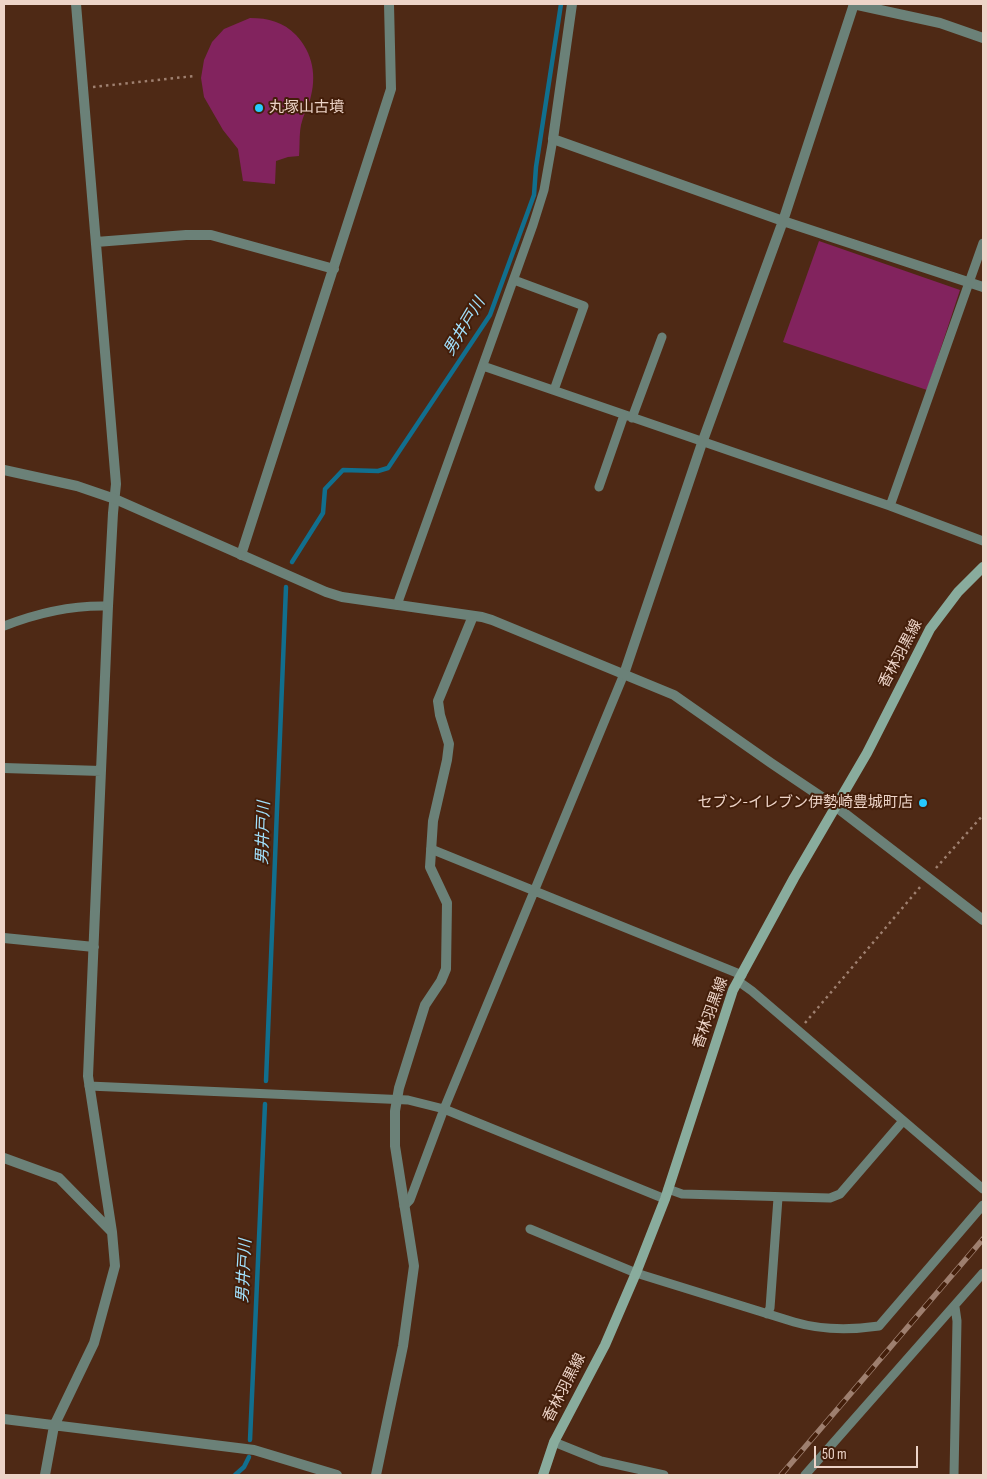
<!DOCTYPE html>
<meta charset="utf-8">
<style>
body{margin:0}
#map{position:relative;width:987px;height:1479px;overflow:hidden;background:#4e2915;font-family:"Sofia Sans Condensed",sans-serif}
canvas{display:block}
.frame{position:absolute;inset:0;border:5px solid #edd4c8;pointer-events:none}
.scale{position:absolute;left:814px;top:1446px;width:104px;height:22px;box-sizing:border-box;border:2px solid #edd4c8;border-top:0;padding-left:6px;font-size:15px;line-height:18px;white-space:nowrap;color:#edd4c8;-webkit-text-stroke:4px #431e0a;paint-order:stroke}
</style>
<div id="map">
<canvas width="987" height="1479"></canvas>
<div class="frame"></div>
<div class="scale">50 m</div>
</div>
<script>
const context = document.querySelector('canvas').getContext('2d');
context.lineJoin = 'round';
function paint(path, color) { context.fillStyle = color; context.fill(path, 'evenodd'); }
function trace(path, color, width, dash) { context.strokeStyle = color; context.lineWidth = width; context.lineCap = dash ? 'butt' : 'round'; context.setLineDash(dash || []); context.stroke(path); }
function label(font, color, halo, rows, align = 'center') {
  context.font = font + ' "Sofia Sans Condensed","Noto Sans JP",sans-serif'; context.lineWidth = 4; context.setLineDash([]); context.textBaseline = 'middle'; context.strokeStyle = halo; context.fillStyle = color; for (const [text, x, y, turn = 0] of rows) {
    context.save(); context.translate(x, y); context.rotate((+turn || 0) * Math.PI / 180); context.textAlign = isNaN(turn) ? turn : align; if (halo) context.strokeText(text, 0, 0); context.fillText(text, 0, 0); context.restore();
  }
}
paint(new Path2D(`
 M250 18C269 18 283 22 296 35 313 53 317 76 310 100 307 108 303 116 301 125 299 135 300 146 299 156L288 157 276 161 275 184 243 181 238 149 223 130 204 97 201 78 204 60 212 42 224 29Z
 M819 241 960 290 927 390 783 342Z`), '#82235e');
trace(new Path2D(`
 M292 562 323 513 325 489 343 470 378 471 388 468 490 315 534 195 536 167 561 4
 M266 1081 286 587
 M250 1440 265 1104
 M235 1475 244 1467 249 1457`), '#116f8e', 4.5);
trace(new Path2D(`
 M93 87 194 76
 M936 868 983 815
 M805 1023 921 886`), '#9f8070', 2.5, [2.5, 4]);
trace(new Path2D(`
 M514 280 584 306 554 390
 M483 366 890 506 983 541
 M632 418 662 337
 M599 487 624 415
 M890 506 983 243
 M397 605 533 225 544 190 553 139
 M4 626C37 613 72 605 108 606
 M431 849 742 975
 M738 981 752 991 983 1189
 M89 1086 408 1100 444 1109 665 1199
 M668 1189 682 1194 830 1198 840 1194 903 1121
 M404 1206 410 1200 444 1109 624 674
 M530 1229 636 1273 794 1322C821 1330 851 1330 879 1326L983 1205
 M767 1314 770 1308 778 1198
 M554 1442 601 1461 664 1475
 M805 1475 983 1273
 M954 1475 957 1321 955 1307`), '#6b8178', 9);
trace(new Path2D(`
 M572 4 553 139 783 221 983 287
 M853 4 940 23 983 38
 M96 242 186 235H211L334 269
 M241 555 391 89 389 4
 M624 674 702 443 783 221 854 4
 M4 768 101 771
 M4 938 94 947
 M4 1158 59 1178 112 1232
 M4 1419 254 1450 337 1475
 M45 1475 54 1426 94 1343 115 1266 112 1232 88 1076 108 606 113 513 116 484 76 4
 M376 1475 403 1346 414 1266 395 1146V1111L399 1088 425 1005 441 981 446 969 447 903 430 867 433 821 447 760 449 744 440 715 438 701 473 616`), '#6b8178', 10);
trace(new Path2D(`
 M4 470 77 486 115 499 326 592 342 597 482 617 492 620 674 695 771 763 835 806 983 920`), '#6b8178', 10);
trace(new Path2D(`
 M543 1475 554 1442 605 1345 636 1273 665 1199 733 990 794 878 867 753 930 629 958 592 983 567`), '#89ac9d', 10);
const rail = new Path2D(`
 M781 1475 983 1239`);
trace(rail, '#9e7f6f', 5.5);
trace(rail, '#431e0a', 4, [11]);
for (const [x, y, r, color] of [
 [259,108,5,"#26c9fe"],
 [923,803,5,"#26c9fe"]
]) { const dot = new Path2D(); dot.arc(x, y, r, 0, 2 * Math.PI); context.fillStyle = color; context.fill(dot); trace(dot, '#431e0a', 2); }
label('15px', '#edd4c8', '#431e0a', [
 ["丸塚山古墳",269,108],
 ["セブン-イレブン伊勢崎豊城町店",913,803,"right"]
], 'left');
label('15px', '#edd4c8', '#431e0a', [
 ["香林羽黒線",901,654,-62],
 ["香林羽黒線",711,1013,-70],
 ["香林羽黒線",565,1388,-63]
]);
label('italic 16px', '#a2e1fd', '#431e0a', [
 ["男井戸川",465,327,-59],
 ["男井戸川",264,833,-88],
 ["男井戸川",245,1271,-87]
]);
</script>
